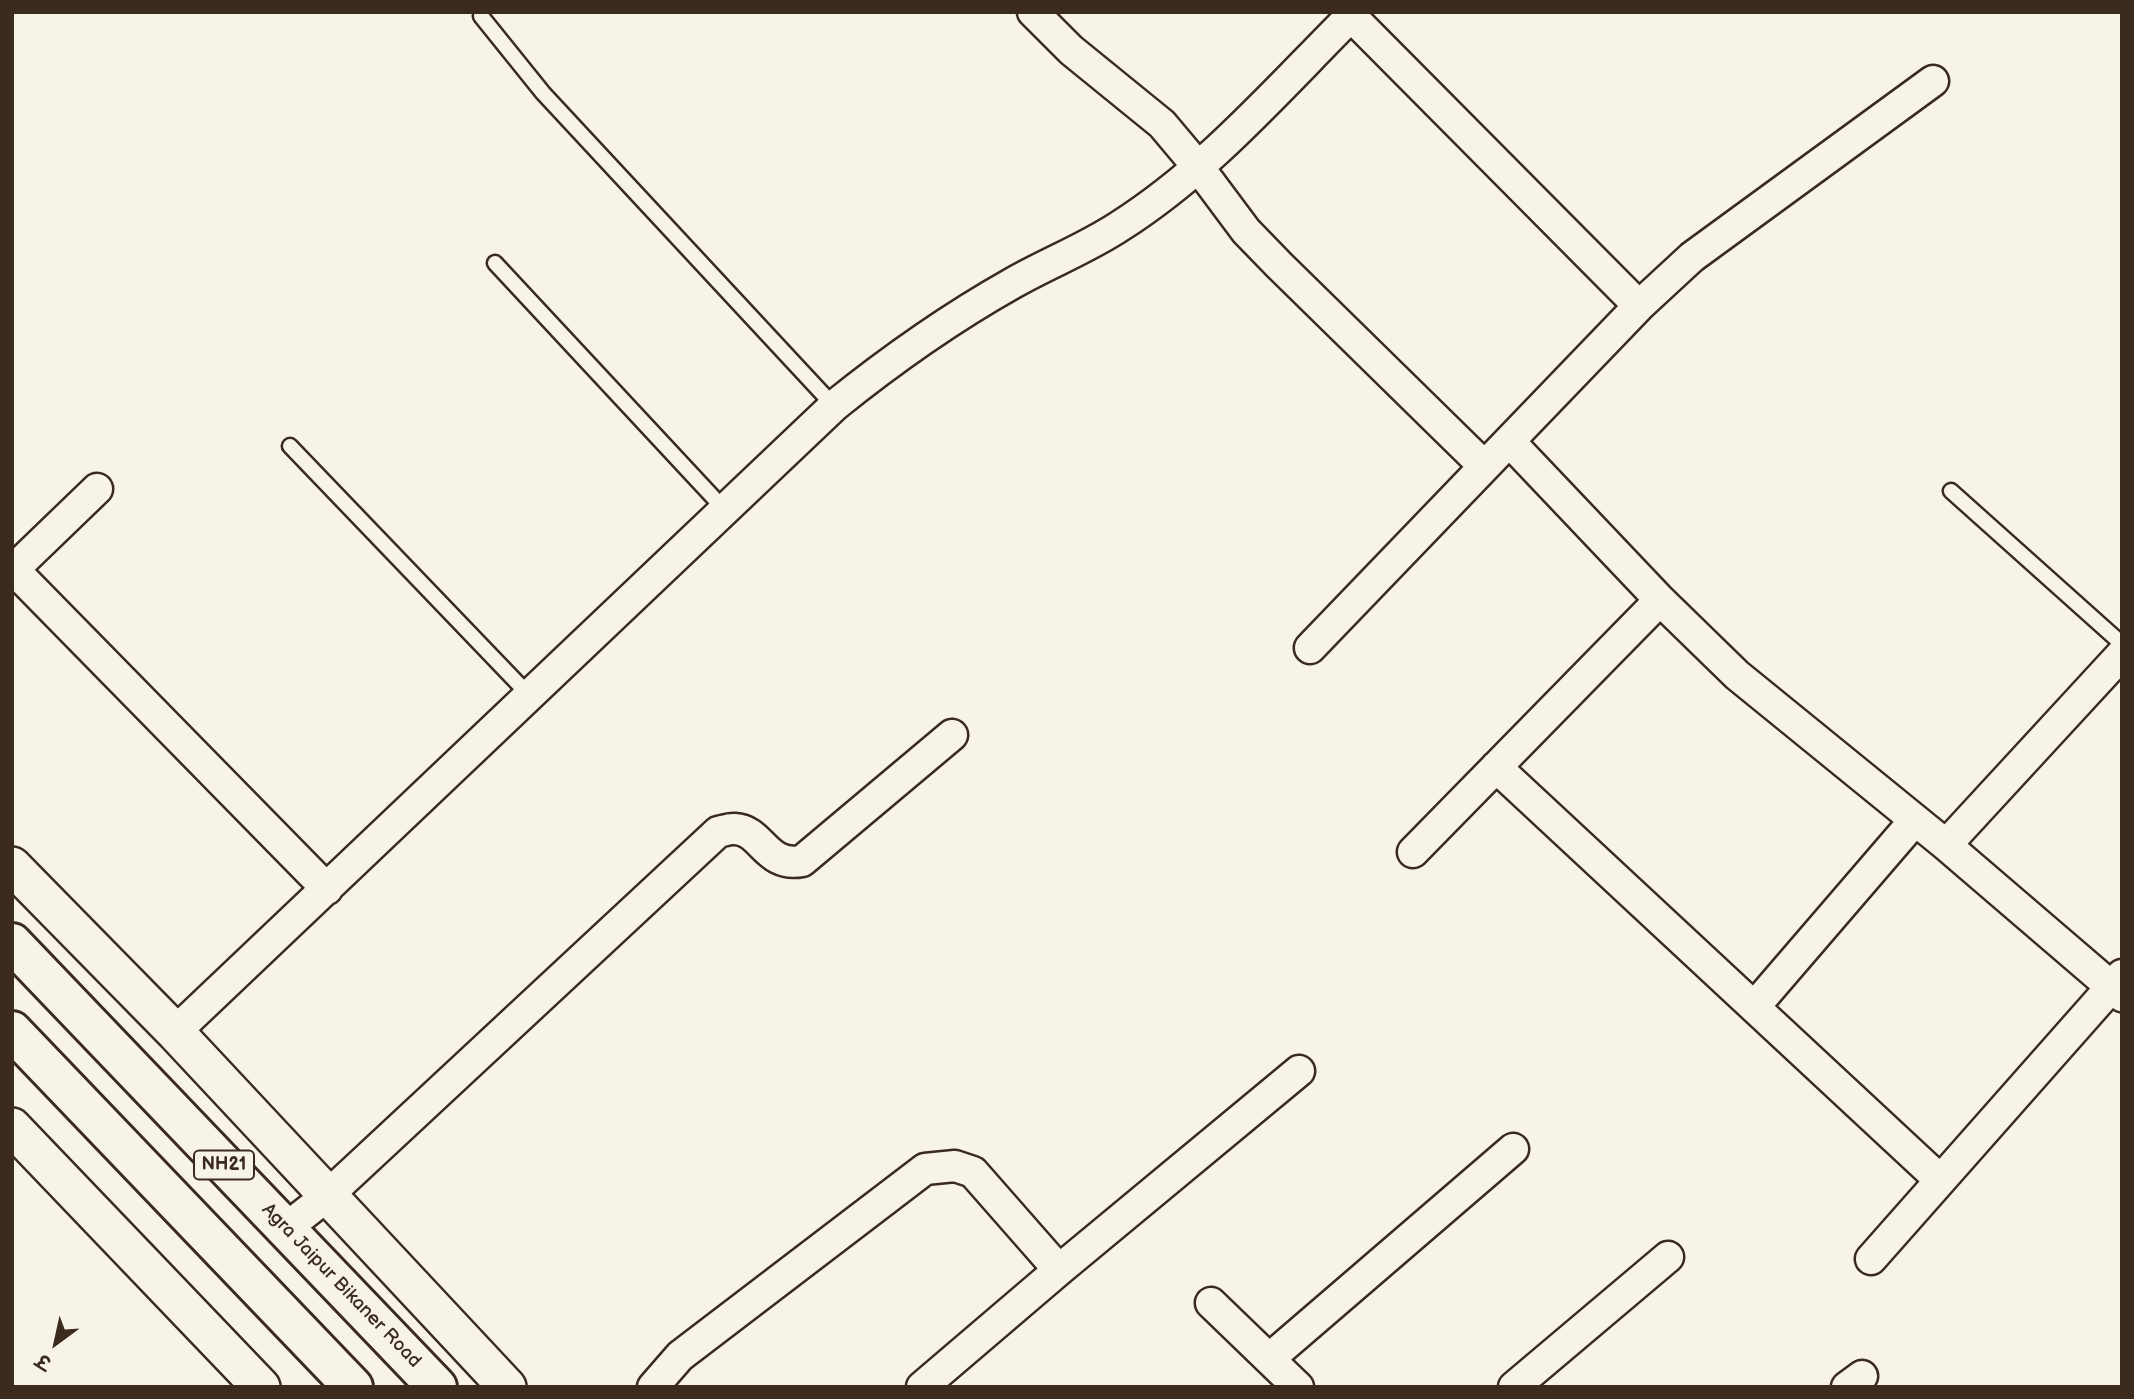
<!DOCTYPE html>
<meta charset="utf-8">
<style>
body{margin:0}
#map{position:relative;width:2134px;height:1399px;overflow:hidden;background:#f7f3e8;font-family:"Balsamiq Sans","Playpen Sans Deva",sans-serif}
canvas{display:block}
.frame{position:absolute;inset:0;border:14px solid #3b2a1e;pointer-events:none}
.north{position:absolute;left:21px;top:1308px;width:70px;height:70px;-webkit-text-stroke:5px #f7f3e8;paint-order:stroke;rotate:213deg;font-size:19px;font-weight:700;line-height:28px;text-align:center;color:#3b2a1e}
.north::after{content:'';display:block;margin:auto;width:24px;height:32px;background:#3b2a1e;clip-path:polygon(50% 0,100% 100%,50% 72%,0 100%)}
</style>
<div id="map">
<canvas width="2134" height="1399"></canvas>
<div class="frame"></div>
<div class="north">उ</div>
</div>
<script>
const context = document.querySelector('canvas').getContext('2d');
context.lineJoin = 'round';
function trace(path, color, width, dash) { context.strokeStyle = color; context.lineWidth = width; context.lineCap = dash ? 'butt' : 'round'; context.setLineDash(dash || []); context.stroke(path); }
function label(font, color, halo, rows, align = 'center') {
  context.font = font + ' "Balsamiq Sans",sans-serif'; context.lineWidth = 6; context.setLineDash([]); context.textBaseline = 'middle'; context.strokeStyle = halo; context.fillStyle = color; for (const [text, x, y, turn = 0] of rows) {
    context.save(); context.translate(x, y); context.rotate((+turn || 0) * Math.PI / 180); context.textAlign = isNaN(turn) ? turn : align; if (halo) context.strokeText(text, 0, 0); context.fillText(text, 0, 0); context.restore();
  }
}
const service = new Path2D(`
 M481 16 543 93 834 406
 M495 263 725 510
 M290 446 530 696
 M1951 491 2122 644`);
const minor = new Path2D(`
 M1033 12 1071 50 1162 124 1199 168 1246 231 1279 265 1484 466
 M1347 12 1639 306
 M1510 442 1660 600 1737 675 1946 845 2122 996
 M14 570 327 889
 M12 571 97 489
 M1310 648 1639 306 1692 257 1933 81
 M1496 767 1940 1180
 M1946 845 2122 654
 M1413 852 1660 600
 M1755 1006 1915 820
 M175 1032 834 406C891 360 949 319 1013 283 1048 263 1087 248 1120 226 1208 170 1277 90 1351 16
 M285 1229 327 1196 718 832C723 831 730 828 735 829 762 830 766 868 802 861L952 735
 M1871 1259 2122 975
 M1211 1303 1298 1387
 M1269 1359 1513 1149
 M653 1387 680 1356 925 1169 955 1166 973 1172 1059 1270
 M922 1387 1059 1270 1299 1071
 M1514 1387 1668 1257
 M1847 1387 1862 1376`);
const tertiary = new Path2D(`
 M12 866 175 1032 507 1387
 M12 1127 261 1387`);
const trunk = new Path2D(`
 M12 943 437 1387
 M12 1031 353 1387`);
trace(service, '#3b2a1e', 19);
trace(minor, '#3b2a1e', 35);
trace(tertiary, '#3b2a1e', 42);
trace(trunk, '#3b2a1e', 44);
trace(service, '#f7f3e8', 14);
trace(minor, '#f7f3e8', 30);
trace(tertiary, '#f7f3e8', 37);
trace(trunk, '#f7f3e8', 38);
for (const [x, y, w] of [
 [224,1165,60]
]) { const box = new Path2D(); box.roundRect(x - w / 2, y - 14.5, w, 29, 5); context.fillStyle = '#f7f3e8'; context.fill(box); trace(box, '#3b2a1e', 2); }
label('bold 18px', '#3b2a1e', null, [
 ["NH21",224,1165]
]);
label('19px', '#3b2a1e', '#f7f3e8', [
 ["Agra Jaipur Bikaner Road",341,1286,46]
]);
</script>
